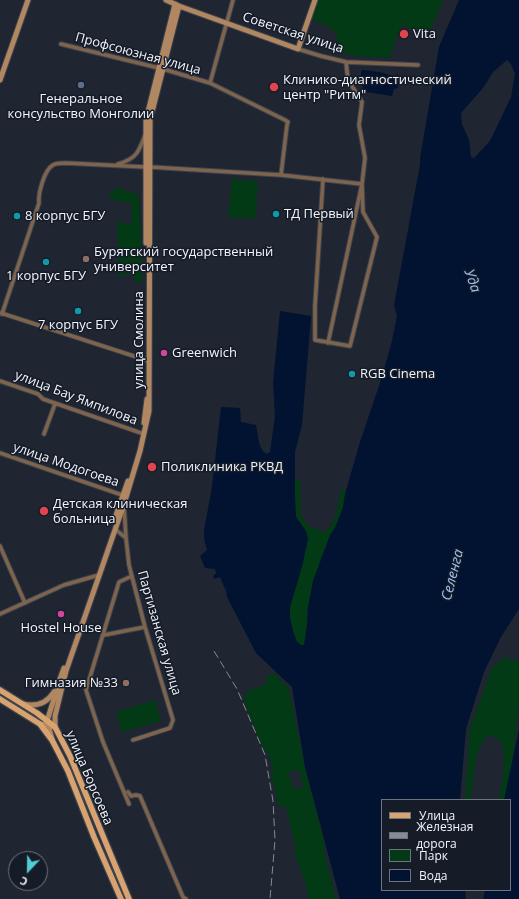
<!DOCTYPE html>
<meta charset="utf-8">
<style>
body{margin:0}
#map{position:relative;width:519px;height:899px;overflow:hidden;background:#1f2531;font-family:"Open Sans",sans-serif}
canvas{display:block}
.legend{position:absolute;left:381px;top:799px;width:130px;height:92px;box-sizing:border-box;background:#161c27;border:1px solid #6e737d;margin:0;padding:5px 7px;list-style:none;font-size:12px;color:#f1f5fd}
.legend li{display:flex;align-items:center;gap:8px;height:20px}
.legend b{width:20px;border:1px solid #6e737d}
.north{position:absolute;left:8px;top:851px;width:40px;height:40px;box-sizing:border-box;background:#161c27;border:1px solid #6e737d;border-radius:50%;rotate:202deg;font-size:11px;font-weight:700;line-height:16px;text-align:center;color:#f1f5fd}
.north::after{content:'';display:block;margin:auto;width:14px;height:18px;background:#52ccd5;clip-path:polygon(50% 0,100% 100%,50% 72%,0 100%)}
</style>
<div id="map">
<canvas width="519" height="899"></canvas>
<ul class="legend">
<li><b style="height:5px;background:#d9a370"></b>Улица</li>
<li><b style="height:5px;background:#868b95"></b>Железная дорога</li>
<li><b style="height:11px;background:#033a16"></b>Парк</li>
<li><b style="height:11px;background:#011331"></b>Вода</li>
</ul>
<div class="north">С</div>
</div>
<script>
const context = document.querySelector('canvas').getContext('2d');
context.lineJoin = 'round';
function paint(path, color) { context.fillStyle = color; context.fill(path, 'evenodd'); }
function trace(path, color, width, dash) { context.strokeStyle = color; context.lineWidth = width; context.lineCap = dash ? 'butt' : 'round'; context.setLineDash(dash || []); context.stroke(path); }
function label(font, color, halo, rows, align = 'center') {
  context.font = font + ' "Open Sans",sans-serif'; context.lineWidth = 3; context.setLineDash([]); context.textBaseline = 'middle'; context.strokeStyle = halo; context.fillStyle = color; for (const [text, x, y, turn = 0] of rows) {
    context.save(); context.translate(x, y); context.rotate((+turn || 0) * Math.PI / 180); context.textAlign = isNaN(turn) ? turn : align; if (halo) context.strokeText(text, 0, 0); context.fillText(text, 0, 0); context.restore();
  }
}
paint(new Path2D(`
 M319 0H443L428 35 402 25 389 58 354 56 335 50C344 31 327 25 312 20Z
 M232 179 258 181 255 219 228 217Z
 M114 187 139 195 140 222 141 225 142 282H134V273H126V276H119L117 221H121V224L132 223 131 202H120L110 199V193L114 192Z
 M295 480 300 481 301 515 308 526 325 532C338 522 337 503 341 489L346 490 344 507 335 528 330 535 313 581 308 607 305 642 304 645H301L297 642 293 631 290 618V606L295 591 306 531C292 514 295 500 295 480Z
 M504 658 516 660 519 663V704L513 756 504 800H499C501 786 507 758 502 745 500 739 495 737 490 735L485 738 477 754 470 800H465L470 728 492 668Z
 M274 673 289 689 305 767 325 846 323 847 336 899H308L306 885 295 855 296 849 286 807 278 806 276 793 270 772 274 771 267 750 264 751 244 701 246 692 267 684 265 678ZM299 770 304 787 294 789 288 772Z
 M155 700 161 721 122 732 116 712Z`), '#033a16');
paint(new Path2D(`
 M459 0H519V609L501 637 484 672 466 729 460 800H382V890H465L466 899H340L305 767 292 687 256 653 227 597 226 591 220 577 214 579 213 576 216 573 215 569 205 568 200 556 207 550 204 539V530L212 487 221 407 240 408 241 422 256 425C258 434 258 450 267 454L270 452 275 416 273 383 280 311 311 316 302 425 295 452V497L296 517 306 531 308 539 302 567 290 607V618L293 631 297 642 301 645H304L307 625 308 607 313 581 330 535 335 528 343 507 345 494 360 442 381 380 392 341 397 316 394 305 420 165V158L439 47ZM507 60 511 64 515 74 511 97 490 141 474 158 471 157 469 140 462 124 461 113 483 88 493 72Z
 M362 70 379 72 394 76 398 74 399 78 398 88 394 89 392 96 366 92 359 81Z
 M519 729V899H483L485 890H510V800H504Z`), '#011331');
const street = new Path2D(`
 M61 44 163 69 210 83 285 120 288 122 287 125 281 175
 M298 49 321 56 346 62 418 65
 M210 83 233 0
 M118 164C136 159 139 152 145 135
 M150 167 281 175 362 184
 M323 179 315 306V340L350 346 377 237 363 212 362 184
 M1 313 149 361
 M2 314 39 203C38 194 44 170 53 165 56 163 62 163 66 163L145 167
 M328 343 362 184 365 158 359 125 362 102 348 80 346 62
 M0 381 38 394 43 399 144 434
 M44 434 55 404
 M0 453 125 496
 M124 506 126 538 129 565 145 627 173 720 170 728 133 740
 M115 529 126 538
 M0 546 25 603
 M0 614 64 585 99 575
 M104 635 145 627
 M128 792 131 796 136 795 140 796 183 897 186 899
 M129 804 103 742 86 690 119 582 132 576`);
const secondary = new Path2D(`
 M166 0 179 6 298 49 315 0
 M0 80 28 0
 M146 243V120L175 4
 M144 423 147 399
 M114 521 128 481
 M59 682 64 668
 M23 704C36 707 47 703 54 692
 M40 724 55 727V716L66 671 124 504 140 451 149 411 150 120 179 6
 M52 739 47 721 60 680`);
const primary = new Path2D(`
 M0 690 37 713 55 727 70 756 129 899
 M0 699 40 724 52 740 68 771 94 837 121 899`);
trace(street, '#3c424e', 5.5);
trace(secondary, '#3c424e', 7);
trace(primary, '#3c424e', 8);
trace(street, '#7e644c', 3.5);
trace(secondary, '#b18761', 5);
trace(primary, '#d9a370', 5.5);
trace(new Path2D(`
 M214 651 237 689 265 755 273 801 275 840 270 899`), '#868b95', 1, [8, 4]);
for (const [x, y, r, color] of [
 [404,34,5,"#e0444e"],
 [81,85,4,"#5c6f8a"],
 [274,87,5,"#e0444e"],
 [276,214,4,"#0f9aa8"],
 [17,216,4,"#0f9aa8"],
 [86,259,4,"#8d6e63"],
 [46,262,4,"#0f9aa8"],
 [78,311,4,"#0f9aa8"],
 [164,353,4,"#d1479c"],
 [352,374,4,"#0f9aa8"],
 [152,467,5,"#e0444e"],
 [44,511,5,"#e0444e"],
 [61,614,4,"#d1479c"],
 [126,683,4,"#8d6e63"]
]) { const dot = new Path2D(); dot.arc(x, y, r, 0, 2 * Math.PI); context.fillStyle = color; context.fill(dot); trace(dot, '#161c27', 1.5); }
label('13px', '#f1f5fd', '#161c27', [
 ["Советская улица",293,33,18],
 ["Профсоюзная улица",138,54,15],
 ["улица Смолина",139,340,-90],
 ["улица Бау Ямпилова",76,398,21],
 ["улица Модогоева",66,465,19],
 ["Партизанская улица",159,633,74],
 ["улица Борсоева",89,778,67]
]);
label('13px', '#f1f5fd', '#161c27', [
 ["Vita",413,34],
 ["Клинико-диагностический",283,80],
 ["центр \"Ритм\"",283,95],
 ["Генеральное",81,99,"center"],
 ["консульство Монголии",81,114,"center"],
 ["ТД Первый",284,214],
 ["8 корпус БГУ",25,216],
 ["Бурятский государственный",94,252],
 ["университет",94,267],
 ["1 корпус БГУ",46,276,"center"],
 ["7 корпус БГУ",78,325,"center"],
 ["Greenwich",172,353],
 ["RGB Cinema",360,374],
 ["Поликлиника РКВД",161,467],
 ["Детская клиническая",53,504],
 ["больница",53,519],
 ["Hostel House",61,628,"center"],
 ["Гимназия №33",118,683,"right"]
], 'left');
label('italic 14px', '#9ec2f6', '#161c27', [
 ["Уда",472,281,70],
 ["Селенга",453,575,-76]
]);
</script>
